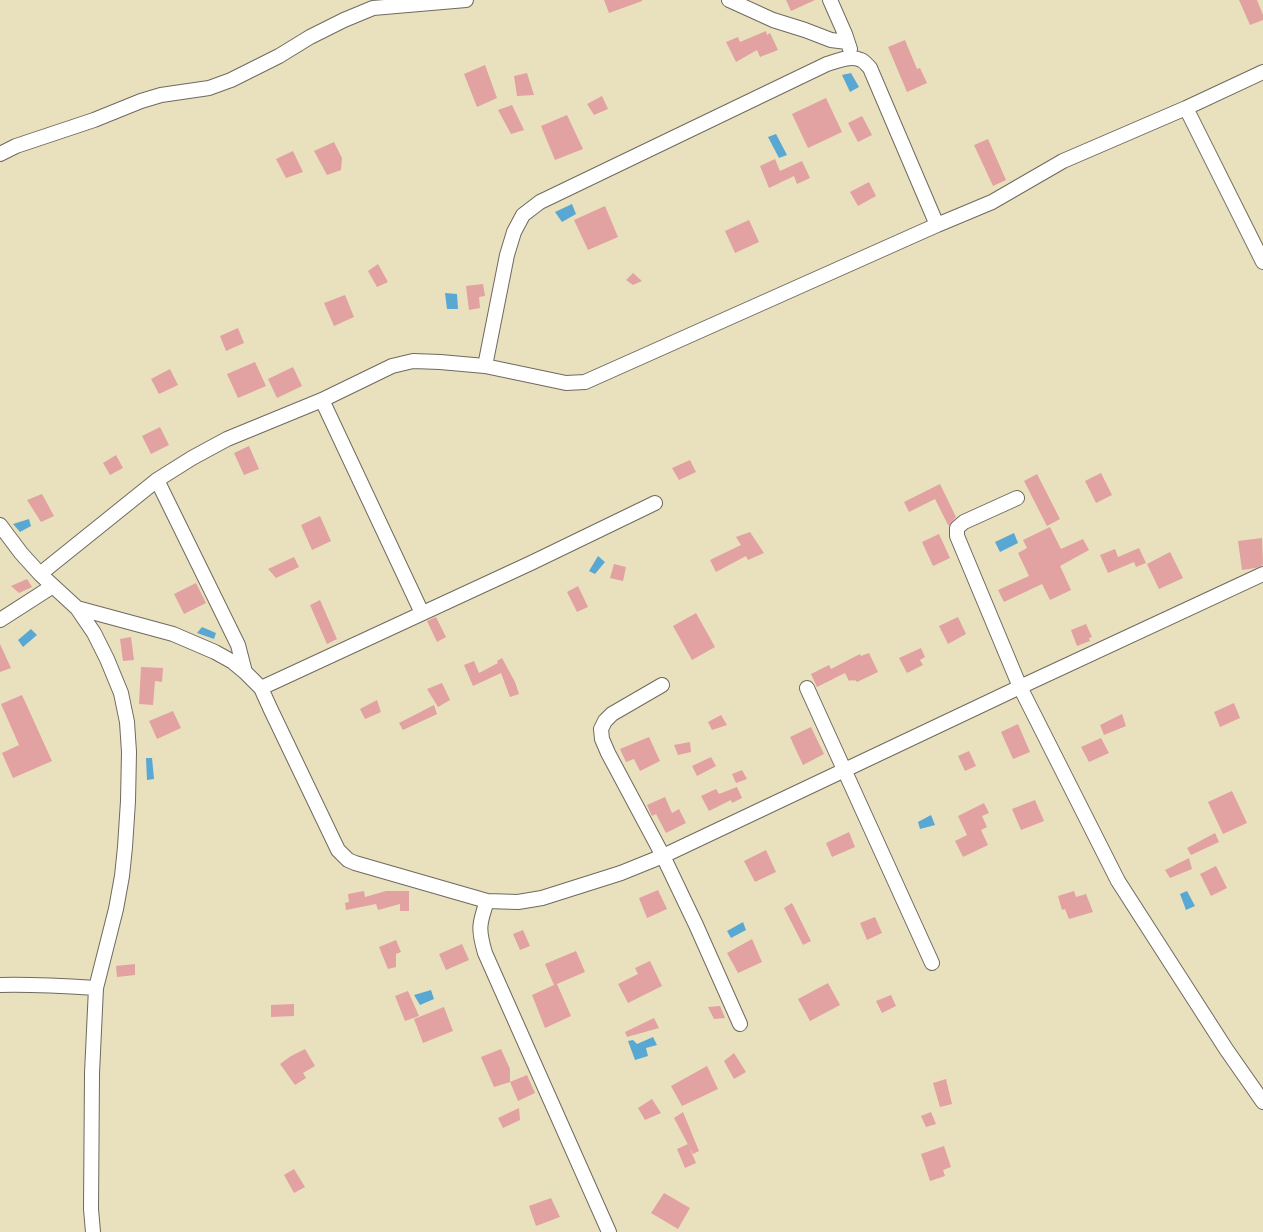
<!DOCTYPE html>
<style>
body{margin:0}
canvas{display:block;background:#e9e0bd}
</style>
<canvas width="1263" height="1232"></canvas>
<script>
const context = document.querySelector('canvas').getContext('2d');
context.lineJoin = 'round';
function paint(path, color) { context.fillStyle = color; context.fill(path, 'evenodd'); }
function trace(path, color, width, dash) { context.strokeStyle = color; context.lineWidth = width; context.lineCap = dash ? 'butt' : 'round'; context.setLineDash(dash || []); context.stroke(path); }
paint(new Path2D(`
 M851 73 859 87 850 92 842 75Z
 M776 134 787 155 779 158 768 137Z
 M572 204 576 214 562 222 555 212Z
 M445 293 457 294 458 309H447Z
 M29 519 31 526 20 532 13 524Z
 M1014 533 1018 543 1000 552 995 542Z
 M598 556 605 562 595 574 589 571Z
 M202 627 216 633 214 639 197 633Z
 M31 629 37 635 23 647 18 640Z
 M146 758H152L154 779 147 780Z
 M931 815 935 825 920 829 918 822Z
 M1187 891 1195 906 1186 910 1180 894Z
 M743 922 746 930 731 938 727 931Z
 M431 990 434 999 420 1005 414 995Z
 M653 1037 657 1045 646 1048 648 1056 635 1060 628 1041 633 1040 637 1044Z`), '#59a8d3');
paint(new Path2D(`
 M604 0H642V1L609 13Z
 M786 0H815L791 11Z
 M1239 0H1257L1263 15V20L1250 25Z
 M766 31 767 35 770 33 778 50 760 57 757 50 736 62 726 42 738 37 740 42Z
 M905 40 917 69 920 68 927 83 907 92 888 47Z
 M485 65 497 98 477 107 464 74Z
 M527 73 534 95 517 96 514 76Z
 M602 96 608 109 594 115 587 104Z
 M826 98 842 132 808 148 792 114Z
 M512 105 524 130 511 134 498 110Z
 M567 115 583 149 555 160 541 126Z
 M862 116 872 135 858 142 848 123Z
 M988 139 1006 180 993 186 974 145Z
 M334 142 342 158 341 170 327 175 314 151Z
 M293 151 303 172 286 178 276 159Z
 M775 159 780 171 802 161 810 178 797 184 794 176 769 188 760 166Z
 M869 182 876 196 858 206 850 192Z
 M605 206 618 237 588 250 574 220Z
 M749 220 759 242 735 253 725 231Z
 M378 264 388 282 377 287 368 271Z
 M633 273 642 281 633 285 626 280Z
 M483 284 485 296 479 297 480 308 469 310 466 286Z
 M345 295 354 317 334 326 324 303Z
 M238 328 244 343 226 351 220 336Z
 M255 362 266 386 238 398 227 374Z
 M293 367 302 386 277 398 268 379Z
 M170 369 178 385 159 394 151 379Z
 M160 427 169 445 151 454 142 436Z
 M249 446 259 469 244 475 234 453Z
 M116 455 123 468 110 475 103 463Z
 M690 460 696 472 679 480 672 468Z
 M1101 473 1112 495 1096 503 1085 481Z
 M1037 474 1060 519 1047 526 1024 481Z
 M940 484 956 517 949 525H948L935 499 909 512 904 502Z
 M42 494 54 516 41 522 27 500Z
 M320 516 331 541 312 550 301 525Z
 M1050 527 1061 549 1083 539 1089 550 1060 566 1071 590 1050 600 1042 584 1004 602 998 590 1029 576 1018 553 1027 548 1023 540Z
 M750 532 764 553 748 560 746 556 716 572 710 560 741 545 736 537Z
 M939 534 950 558 933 566 922 542Z
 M1262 538 1263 565 1256 568 1242 570 1238 541Z
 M1139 548 1146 563 1136 567 1134 562 1108 573 1100 555 1115 549 1118 557Z
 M1170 552 1183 578 1159 589 1147 564Z
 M294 557 299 567 276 578 268 569Z
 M614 564 626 567 623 581 610 578Z
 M27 579 32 587 19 593 11 586Z
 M196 583 206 603 184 614 174 594Z
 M578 586 588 607 577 612 567 592Z
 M320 600 337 639 327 644 310 605Z
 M696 613 715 647 692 660 673 626Z
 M436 617 446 637 437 642 427 621Z
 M958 617 966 634 948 644 939 626Z
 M1086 624 1092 637 1089 638 1090 641 1077 646 1071 630Z
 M131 637 134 660 123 661 120 639Z
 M0 644 11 668 0 672Z
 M921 648 925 657 920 660 923 665 907 673 899 658Z
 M869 653 878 672 857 682 855 680 853 681 852 680 849 681 845 673 817 687 811 674 829 665 831 669 860 654 861 656Z
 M502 658 515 682 519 694 510 697 501 673 473 686 464 665 474 661 479 673 498 663 497 661Z
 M141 667 163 668 162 682 155 681 153 705 139 704Z
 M442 683 450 700 438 707 427 689Z
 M22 695 52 761 13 778 2 753 19 745 1 704Z
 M377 700 381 712 365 719 360 709Z
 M1234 703 1240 718 1220 727 1214 712Z
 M434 705 437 714 403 730 399 723Z
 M173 711 181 728 157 739 149 721Z
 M1122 714 1126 726 1104 735 1100 725Z
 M721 715 727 725 712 730 708 722Z
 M1018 724 1030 752 1013 759 1001 732Z
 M811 727 824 754 803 765 790 737Z
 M649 737 660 761 640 771 634 759 626 762 620 749Z
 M1101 738 1109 753 1089 762 1081 747Z
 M690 742 691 752 678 755 674 745Z
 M969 751 976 766 965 771 958 756Z
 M711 757 716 766 697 776 692 766Z
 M742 770 747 779 736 783 732 774Z
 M737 787 742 798 732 803 731 800 709 811 701 796 716 789 719 794Z
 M1232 791 1247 823 1223 834 1208 802Z
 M665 797 672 813 679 809 686 823 666 833 656 814 652 816 647 805Z
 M1035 800 1044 821 1021 830 1012 809Z
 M984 803 989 813 982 816 987 827 981 830 988 845 963 857 955 841 967 835 958 816Z
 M849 832 855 847 832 857 826 843Z
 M1215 833 1219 842 1191 855 1187 848Z
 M766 850 776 872 755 882 744 861Z
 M1189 858 1192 869 1170 878 1165 870Z
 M1216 866 1227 888 1211 896 1200 874Z
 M658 890 667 909 647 918 639 898Z
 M364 891 365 897 386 891H409V911H400V904L378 910 376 904 346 910 345 903 349 902 348 894Z
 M1074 891 1076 897 1086 894 1093 912 1069 919 1065 909 1062 910 1058 896Z
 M792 903 811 941 803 945 784 908Z
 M875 917 882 933 867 940 860 923Z
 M523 930 530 946 520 950 513 934Z
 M752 939 762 962 738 973 727 953Z
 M396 940 401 952 396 954V967L388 969 379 947Z
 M462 944 469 960 446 970 439 954Z
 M576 951 585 972 557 984 571 1016 545 1028 532 995 554 985 545 964Z
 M650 961 662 986 628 1003 618 984 638 974 635 968Z
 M135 964V975L117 977 116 966Z
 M828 983 840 1005 810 1021 798 999Z
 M408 991 419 1016 405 1021 395 996Z
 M891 995 896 1006 882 1013 876 1001Z
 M294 1004V1016L271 1017V1005Z
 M720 1006 725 1018 714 1019 708 1007Z
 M444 1007 453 1031 423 1043 414 1019Z
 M654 1018 659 1028 627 1037 625 1032Z
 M305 1049 315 1066 303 1073 306 1078 295 1085 280 1064 291 1056Z
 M501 1049 510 1069V1082L494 1087 481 1057Z
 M734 1053 746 1072 734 1079 724 1061Z
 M707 1066 718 1089 682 1106 671 1086Z
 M527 1075 535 1093 518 1101 510 1082Z
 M946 1079 952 1104 940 1107 933 1083Z
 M652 1099 661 1113 645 1120 638 1108Z
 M519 1108 520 1120 503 1128 498 1118Z
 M683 1112 699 1151 693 1154 674 1118Z
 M931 1112 936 1124 926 1127 921 1116Z
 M688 1144 696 1163 685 1168 677 1149Z
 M944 1146 951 1167 943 1170 945 1176 930 1181 921 1154Z
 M294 1169 305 1187 294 1193 284 1175Z
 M664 1193 690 1208 678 1229 651 1213Z
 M551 1198 560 1217 536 1226 529 1206Z`), '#e1a2a1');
const street = new Path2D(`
 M729 0 773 20 805 30 831 40 847 42
 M830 0 845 34 850 49
 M1186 108 1263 262
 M0 154 16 146 94 120 141 101 161 95 209 88 231 80 279 56 310 37 344 20 373 8 466 0
 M485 366 507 255 514 232 523 215 540 202 827 64C837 61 850 55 861 60 864 61 868 66 870 68L937 225
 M322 400 422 613
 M157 480 238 645 245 672
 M1017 498 964 522 957 528V536L1020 687 1118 881 1226 1049 1263 1102
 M0 525 21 553 40 574 77 608 94 633 107 659 121 693 127 722 129 752 128 801 125 847 122 876 116 909 96 988 92 1073 91 1209 93 1232
 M40 574 157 480 192 458 227 439 322 400 392 366 413 361 440 362 485 366 566 383 585 382 937 225 992 202 1063 161 1186 108 1263 72
 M77 608 173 634 215 652 233 662 245 672 261 688 270 708 338 850 348 860 355 863 487 901C479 924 478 929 485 953L609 1232
 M0 620 53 586
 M662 685 612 714 605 721 601 729 602 739 608 753 663 856 696 925 740 1024
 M261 688 531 563 655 503
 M807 688 932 963
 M487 901 518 902 542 898 621 873 663 856 1020 687 1263 574
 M0 985C32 984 64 986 96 988`);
trace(street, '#6e6a5e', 16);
trace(street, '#fff', 14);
</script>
